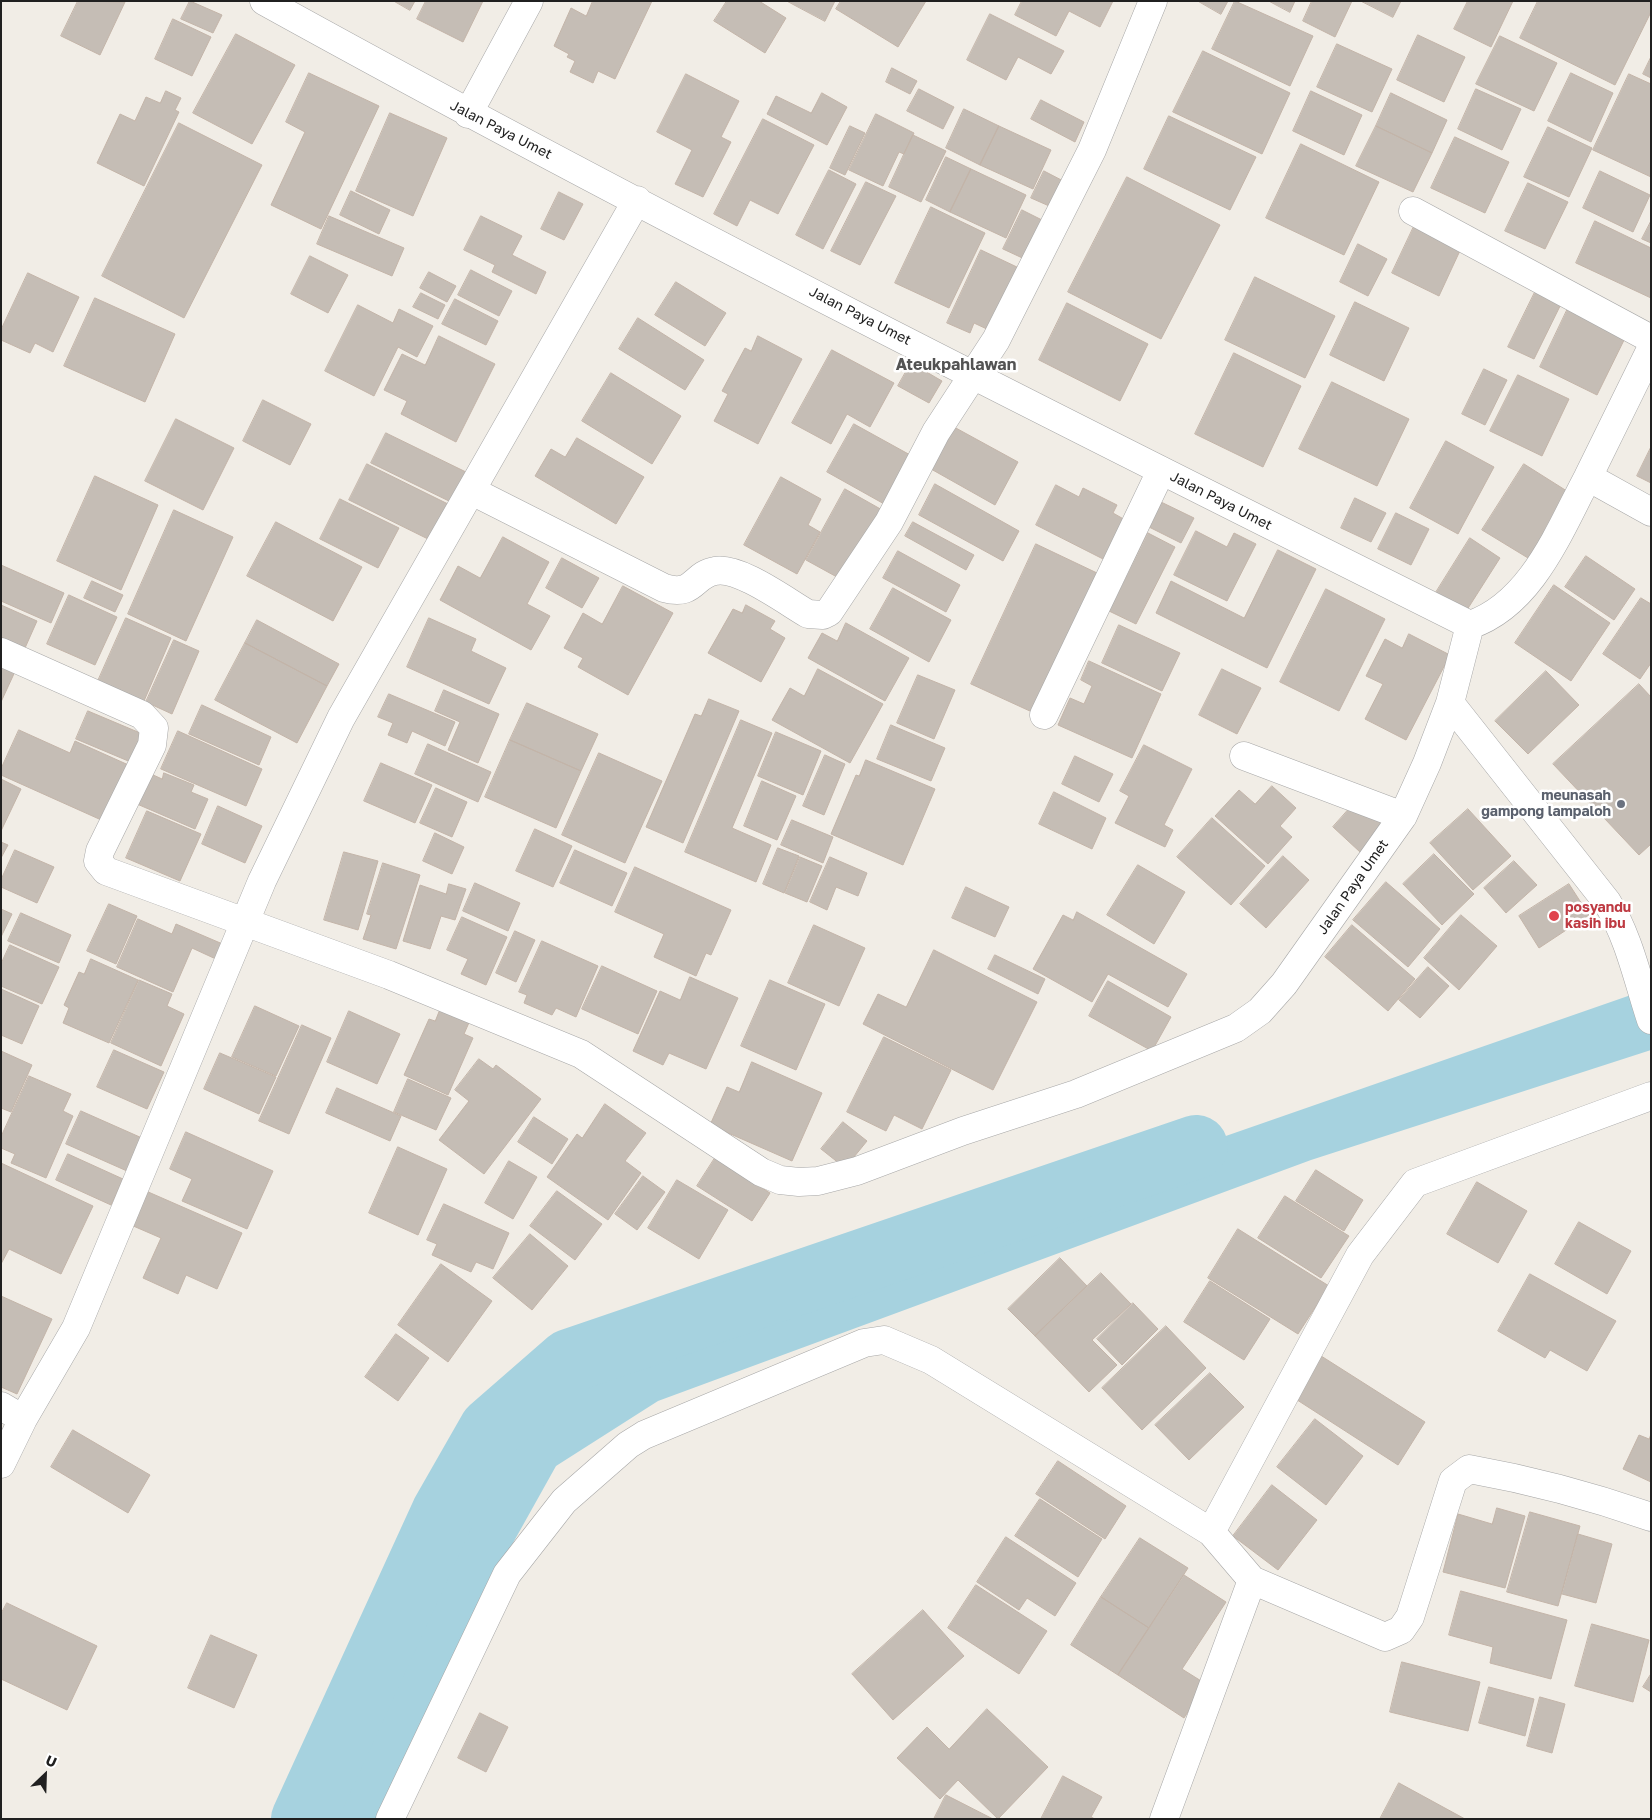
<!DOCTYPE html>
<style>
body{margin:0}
#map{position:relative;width:1652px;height:1820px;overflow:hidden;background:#f1ede6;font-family:"Golos Text",sans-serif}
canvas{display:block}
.frame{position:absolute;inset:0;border:2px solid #202020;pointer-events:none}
.north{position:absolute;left:20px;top:1750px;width:50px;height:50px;-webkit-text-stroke:4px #fff;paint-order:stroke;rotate:24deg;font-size:14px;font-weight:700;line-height:20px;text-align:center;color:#202020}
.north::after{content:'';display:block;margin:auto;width:18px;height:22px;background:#202020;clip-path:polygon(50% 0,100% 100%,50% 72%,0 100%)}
</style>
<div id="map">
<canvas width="1652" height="1820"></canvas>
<div class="frame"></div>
<div class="north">U</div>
</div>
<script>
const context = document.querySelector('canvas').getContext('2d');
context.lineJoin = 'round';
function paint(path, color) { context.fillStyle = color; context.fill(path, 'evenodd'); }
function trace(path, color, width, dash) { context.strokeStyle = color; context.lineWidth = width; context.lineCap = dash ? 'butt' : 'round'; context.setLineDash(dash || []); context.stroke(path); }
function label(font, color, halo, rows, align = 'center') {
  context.font = font + ' "Golos Text",sans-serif'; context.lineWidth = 5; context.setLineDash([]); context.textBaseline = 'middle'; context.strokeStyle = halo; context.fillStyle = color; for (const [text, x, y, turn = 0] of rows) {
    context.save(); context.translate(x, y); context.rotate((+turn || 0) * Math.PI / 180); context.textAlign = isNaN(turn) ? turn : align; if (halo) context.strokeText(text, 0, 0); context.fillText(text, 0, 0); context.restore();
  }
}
paint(new Path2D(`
 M1651 988V1050L1311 1160 658 1401 556 1466 499 1568 381 1819H306L437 1546 509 1434 597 1362 700 1319Z`), '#a6d2df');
trace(new Path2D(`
 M303 1819 443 1513 491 1429 569 1361 1196 1147`), '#a6d2df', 64);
const building = new Path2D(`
 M78 1 125 2 100 55 61 36Z
 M190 1 222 15 213 33 181 19Z
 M394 1H415L410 10Z
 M426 1H483L463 42 417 19Z
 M593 1H652L615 79 598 71 593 83 570 72 575 61 567 57 569 54 554 46 571 8 586 16Z
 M727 1H759L786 18 765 53 714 21Z
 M787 1H835L825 21Z
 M841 1H926L898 47 836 9Z
 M1022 1H1113L1100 27 1069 11 1056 36 1015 15Z
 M1198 1H1228L1221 14Z
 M1235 1 1313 36 1290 86 1212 49Z
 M1269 1H1295L1290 12Z
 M1312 1H1352L1335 37 1303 21Z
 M1361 1H1401L1393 17Z
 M1468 1H1513L1491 47 1454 29Z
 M1538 1H1651V12L1615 85 1520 38Z
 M990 14 1064 51 1051 74 1018 57 1006 80 967 60Z
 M173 19 211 37 192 76 155 59Z
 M236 34 295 65 252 144 193 113Z
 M1418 35 1465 57 1444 102 1397 80Z
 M1500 36 1557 63 1534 111 1476 84Z
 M1337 44 1392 69 1372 112 1317 87Z
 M1203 51 1290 93 1262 154 1173 112Z
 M1651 57V78L1643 74Z
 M892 68 917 81 910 94 886 82Z
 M309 73 379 106 321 229 271 205 305 132 286 122Z
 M1571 73 1613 93 1591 142 1548 121Z
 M686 74 739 101 721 137 731 142 703 197 675 184 692 150 657 132Z
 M1629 74 1651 84V177L1593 150Z
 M919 89 954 107 943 129 907 111Z
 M1476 89 1521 109 1502 150 1458 129Z
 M166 91 181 98 175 110 179 112 144 186 97 163 120 114 135 121 146 97 160 103Z
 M1311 91 1362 115 1344 155 1293 131Z
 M822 93 847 107 827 145 767 114 776 96 811 113Z
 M1391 93 1447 120 1432 153 1376 126Z
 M1041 100 1084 122 1075 142 1031 119Z
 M964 109 999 126 980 165 946 148Z
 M390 113 447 138 413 216 356 191Z
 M876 114 914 133 904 154 899 152 883 186 849 170Z
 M1169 116 1256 157 1230 210 1144 169Z
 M763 119 814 145 778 214 750 200 737 226 714 214Z
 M179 123 262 165 184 318 102 276Z
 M850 126 865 133 845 175 830 168Z
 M999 126 1051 150 1033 189 980 165Z
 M1376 126 1432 153 1413 192 1356 166Z
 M1548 127 1592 148 1569 197 1524 177Z
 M913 135 946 151 921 202 889 187Z
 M1455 137 1509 162 1485 213 1431 188Z
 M1301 144 1379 182 1344 255 1266 218Z
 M946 157 971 169 950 212 926 200Z
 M971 169 1026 195 1006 238 950 212Z
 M829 170 856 184 823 249 796 235Z
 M1044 171 1069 184 1056 209 1031 198Z
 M1600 171 1650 195 1633 232 1583 208Z
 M1127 177 1220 225 1161 339 1068 292Z
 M866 182 896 196 860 265 831 251Z
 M1528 183 1568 202 1545 249 1505 231Z
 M351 191 390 210 379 234 340 215Z
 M559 192 583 204 564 240 541 229Z
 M931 207 985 233 949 308 895 283Z
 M1022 210 1050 224 1031 262 1003 249Z
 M329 216 404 248 392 276 317 244Z
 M481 216 522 236 512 255 546 272 536 294 492 272 495 265 464 250Z
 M1417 220 1464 242 1439 296 1392 273Z
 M1595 221 1651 248V298L1576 263Z
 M1651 221V243L1642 239Z
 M1358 244 1387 259 1368 296 1340 282Z
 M981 250 1019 268 989 330 974 323 970 333 947 323Z
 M310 256 348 275 328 313 291 294Z
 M471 270 512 291 499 316 458 295Z
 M429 272 456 286 447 302 420 288Z
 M28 273 79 297 53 352 35 343 30 353 1 340V330Z
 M1255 277 1335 316 1305 378 1225 340Z
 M676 282 726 313 705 346 655 315Z
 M1539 284 1565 296 1534 359 1508 347Z
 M421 293 445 305 438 319 413 307Z
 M95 298 175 334 145 402 64 366Z
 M455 299 498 321 486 345 442 324Z
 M1355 302 1409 328 1384 381 1330 355Z
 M1067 303 1148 344 1120 401 1039 360Z
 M1570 304 1628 332 1597 395 1540 367Z
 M358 305 393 323 399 309 433 326 417 357 398 347 374 396 325 371Z
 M638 318 704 360 685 390 619 349Z
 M439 336 495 364 456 442 401 414 407 401 384 390 402 354 425 365Z
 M758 336 802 359 758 444 714 421 728 394 722 391 745 348 751 351Z
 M832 350 894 383 870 427 847 414 831 444 792 423Z
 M1234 353 1301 386 1263 467 1195 434Z
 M911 363 942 381 929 403 898 386Z
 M1484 369 1507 380 1485 425 1462 414Z
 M611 373 681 416 652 464 582 421Z
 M1518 375 1569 399 1542 456 1490 431Z
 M1332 382 1409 419 1377 486 1299 449Z
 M263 400 311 424 290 465 243 441Z
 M176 419 234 448 203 510 145 481Z
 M854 424 912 456 886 505 827 472Z
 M954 427 1018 462 995 505 931 469Z
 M386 433 468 473 453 503 371 463Z
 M577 438 644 477 616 524 535 476 551 449 565 457Z
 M1446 441 1494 467 1458 534 1410 508Z
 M1651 447V483L1637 476Z
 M367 464 448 504 430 540 349 500Z
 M1524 464 1570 493 1528 558 1482 530Z
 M95 476 158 505 121 590 57 561Z
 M781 477 821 499 808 525 820 532 797 574 744 545Z
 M935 484 1019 531 1003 561 919 515Z
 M1056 485 1079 497 1083 488 1117 505 1113 513 1127 521 1107 561 1036 525Z
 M845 489 884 511 846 582 806 560Z
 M1355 498 1386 513 1371 542 1341 528Z
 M340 499 399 528 378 568 320 539Z
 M1161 502 1194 518 1181 543 1149 527Z
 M174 510 233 537 186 641 128 614Z
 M1396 513 1429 529 1411 565 1378 549Z
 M276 522 362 567 333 621 247 576Z
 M913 522 974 555 966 570 905 536Z
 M1196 531 1227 547 1234 533 1256 544 1227 601 1174 575Z
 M1148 533 1175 547 1136 624 1109 611Z
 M503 537 549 562 527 604 550 616 531 650 440 600 458 566 480 578Z
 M1470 538 1500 558 1465 613 1435 594Z
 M1036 544 1097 573 1032 712 971 684Z
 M1278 550 1316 569 1267 668 1156 613 1171 581 1244 618Z
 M898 551 960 585 946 612 883 578Z
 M1586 556 1635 589 1614 620 1565 587Z
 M562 558 599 578 582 608 546 588Z
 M1 565 64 593 51 623 1 601Z
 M92 581 123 595 115 612 84 598Z
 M1554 585 1610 623 1571 681 1515 643Z
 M623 586 673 613 628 695 578 667 583 658 564 648 583 613 602 624Z
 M893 588 951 620 929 662 870 629Z
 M1326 589 1385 619 1339 711 1280 682Z
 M69 595 117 617 95 665 47 644Z
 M1641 598 1651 604V663L1640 679 1603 654Z
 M1 605 37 621 25 648 1 637Z
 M746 605 775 621 770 629 785 638 761 682 708 653 733 609 742 613Z
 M126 618 171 638 144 701 98 681Z
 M429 618 476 639 471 651 506 668 489 704 407 667Z
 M257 620 339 664 327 686 245 643Z
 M846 623 909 658 885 701 808 658 822 633 837 641Z
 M1119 625 1180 653 1162 691 1102 663Z
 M1409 634 1450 655 1406 740 1365 719 1383 684 1366 676 1385 639 1402 648Z
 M174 640 199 651 172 714 146 702Z
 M245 643 327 686 297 743 215 700Z
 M1 658 18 665 1 702Z
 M1089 661 1161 694 1132 758 1058 725 1070 698 1084 704 1092 686 1081 680Z
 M818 669 883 704 850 763 772 720 790 688 804 696Z
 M1222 669 1261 688 1237 734 1199 715Z
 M1546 671 1579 705 1528 754 1495 721Z
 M918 675 955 690 934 739 897 723Z
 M1639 684 1651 697V844L1639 855 1553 764Z
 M444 690 499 714 478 763 448 750 460 722 435 711Z
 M389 694 455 722 445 746 412 731 407 743 388 735 393 723 378 717Z
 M709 699 739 711 683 843 646 827 695 714 701 716Z
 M527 703 598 734 581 771 510 740Z
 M202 705 271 737 259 765 189 734Z
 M88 711 145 735 133 763 76 739Z
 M741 720 772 733 732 828 771 845 756 882 685 852Z
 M891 725 945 748 931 781 877 759Z
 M19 730 70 753 75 741 133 767 108 823 1 775V769Z
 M178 731 262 769 246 806 161 769Z
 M776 732 821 751 803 795 758 776Z
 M510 740 581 771 556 828 485 797Z
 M428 744 491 772 478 802 415 774Z
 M1144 745 1192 769 1164 825 1173 830 1165 847 1115 823 1129 796 1120 791Z
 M599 753 662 781 625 863 562 835Z
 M825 755 845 764 824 815 803 806Z
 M1075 756 1113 774 1099 802 1062 784Z
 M866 760 935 789 903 865 831 834 856 775 859 776Z
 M381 763 432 785 415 823 364 801Z
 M164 773 194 785 191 792 208 799 195 829 137 804 151 774 162 779Z
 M1 779 21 789 1 831Z
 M762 781 796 796 777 840 744 826Z
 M1272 786 1296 808 1280 826 1292 837 1268 864 1215 816 1239 790 1255 804Z
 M436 788 467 802 452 837 420 823Z
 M1054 792 1106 818 1092 849 1039 824Z
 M1357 800 1384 825 1360 852 1333 827Z
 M218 806 262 826 245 863 202 844Z
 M1468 809 1511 856 1473 890 1430 843Z
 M147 811 201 834 180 881 126 858Z
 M1212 818 1265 866 1231 905 1177 857Z
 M792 820 833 837 823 863 781 845Z
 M535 829 572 846 553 887 516 871Z
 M435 833 464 847 452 874 423 861Z
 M1 842 8 845 1 858Z
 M778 848 799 856 784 893 763 884Z
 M15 850 54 867 37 903 1 887V880Z
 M575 850 627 873 612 906 560 883Z
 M344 852 378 861 358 930 324 920Z
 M1434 854 1474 894 1442 925 1403 884Z
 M1283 856 1309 880 1266 928 1240 904Z
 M800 857 822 866 807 902 785 893Z
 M830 857 867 873 858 896 836 887 827 910 810 902Z
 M1514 861 1537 885 1506 913 1484 888Z
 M383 863 420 875 396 949 363 939 371 915 367 914Z
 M1138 865 1185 892 1154 944 1107 915Z
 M635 867 731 910 711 955 706 953 696 976 654 957 664 934 615 912Z
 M1386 882 1440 929 1408 967 1353 920Z
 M475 883 520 903 508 931 463 911Z
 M449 884 466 889 455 920 441 916 430 949 403 941 420 885 446 894Z
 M1569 884 1589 915 1539 948 1519 916Z
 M966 887 1009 907 995 937 952 918Z
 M109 904 137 916 116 964 87 951Z
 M1 909 12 914 1 937Z
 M1077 912 1187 974 1168 1007 1108 974 1092 1002 1033 969 1063 915 1073 920Z
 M21 913 71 935 59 963 8 941Z
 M1461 915 1497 946 1459 990 1424 958Z
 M462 917 507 937 486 985 461 974 468 959 447 950Z
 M138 919 172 934 176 924 225 945 218 960 192 948 173 992 117 967Z
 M814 925 865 948 839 1006 788 983Z
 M1352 925 1415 979 1388 1011 1325 957Z
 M515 931 535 940 516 982 496 973Z
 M542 941 598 966 576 1017 556 1008 552 1015 524 1003 527 995 519 992Z
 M10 945 59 967 42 1004 1 986V964Z
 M934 950 1037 1002 993 1090 863 1024 878 994 906 1007Z
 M995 955 1045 979 1038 994 988 969Z
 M91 959 138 980 109 1043 63 1023 69 1008 64 1005 79 972 84 974Z
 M602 966 657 991 638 1034 582 1009Z
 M1428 967 1449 986 1420 1018 1399 1000Z
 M690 977 738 998 706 1069 669 1053 663 1065 633 1051 660 991 680 1000Z
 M139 980 172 994 167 1006 184 1014 161 1066 111 1043Z
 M770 980 825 1004 796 1070 741 1046Z
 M1108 981 1171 1017 1152 1051 1089 1016Z
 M1 989 39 1006 22 1044 1 1035Z
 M442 1005 471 1018 464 1034 473 1038 448 1095 404 1075 429 1019 435 1021Z
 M255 1006 299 1026 276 1076 232 1057Z
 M349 1011 400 1034 377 1084 327 1062Z
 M302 1025 331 1038 289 1134 259 1121Z
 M884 1037 951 1070 922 1129 894 1115 886 1131 847 1112Z
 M114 1050 164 1072 147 1109 97 1087Z
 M1 1051 32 1065 11 1112 1 1108Z
 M220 1053 276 1077 259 1114 204 1089Z
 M479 1059 493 1069 496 1065 541 1099 484 1174 439 1140 469 1101 455 1090Z
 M752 1062 822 1093 792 1161 710 1125 727 1087 739 1092Z
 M29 1076 71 1094 63 1111 73 1116 46 1178 11 1163 15 1154 1 1148V1137Z
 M408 1079 451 1098 436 1130 394 1112Z
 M337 1088 401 1116 390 1141 326 1113Z
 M605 1104 646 1133 625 1161 641 1173 608 1220 547 1177 577 1134 582 1138Z
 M81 1111 142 1138 127 1171 66 1144Z
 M534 1117 568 1139 552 1164 518 1142Z
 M843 1122 867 1141 845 1168 821 1149Z
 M186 1132 273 1171 247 1229 182 1201 192 1179 170 1169Z
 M398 1147 447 1169 418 1235 369 1213Z
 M68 1154 123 1179 111 1205 56 1180Z
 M715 1158 770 1193 752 1221 697 1186Z
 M509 1161 537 1177 513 1219 485 1203Z
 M1 1163 93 1206 61 1274 9 1249 1 1264Z
 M1316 1170 1363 1200 1344 1231 1296 1201Z
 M643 1176 665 1192 637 1230 615 1214Z
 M677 1180 728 1210 699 1259 648 1228Z
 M1477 1182 1527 1211 1498 1263 1447 1234Z
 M146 1191 242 1233 217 1289 186 1275 178 1294 143 1278 161 1238 131 1225Z
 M557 1191 602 1224 575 1260 530 1226Z
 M1285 1196 1349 1236 1321 1278 1258 1238Z
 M444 1204 509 1233 493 1269 476 1262 471 1272 432 1255 437 1244 427 1240Z
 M1579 1222 1631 1251 1607 1294 1555 1264Z
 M1238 1229 1329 1286 1298 1334 1208 1278Z
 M530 1234 568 1266 532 1310 493 1278Z
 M1060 1258 1087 1286 1035 1336 1008 1309Z
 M441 1264 492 1301 448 1362 398 1325Z
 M1101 1273 1131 1304 1092 1340 1117 1365 1089 1392 1035 1336Z
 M1530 1274 1616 1321 1587 1371 1550 1350 1545 1358 1498 1331Z
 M1210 1281 1270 1319 1244 1360 1184 1322Z
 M1 1296 52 1319 17 1394 1 1387Z
 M1133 1303 1158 1329 1122 1365 1097 1339Z
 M1166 1326 1206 1368 1142 1430 1102 1388Z
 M396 1334 429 1358 398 1401 365 1377Z
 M1318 1354 1425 1422 1398 1465 1291 1396Z
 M1210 1373 1244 1407 1189 1460 1155 1425Z
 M1315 1419 1363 1456 1326 1505 1277 1467Z
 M73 1430 150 1475 128 1513 51 1467Z
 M1651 1434V1482L1623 1469 1639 1435 1649 1439Z
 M1058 1461 1126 1506 1105 1539 1036 1494Z
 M1272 1485 1317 1520 1278 1570 1233 1536Z
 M1040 1499 1102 1539 1078 1577 1015 1536Z
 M1497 1508 1525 1516 1505 1588 1443 1572 1458 1514 1492 1524Z
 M1530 1512 1580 1526 1558 1606 1507 1592Z
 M1578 1534 1612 1544 1596 1603 1562 1594Z
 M1006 1537 1076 1583 1055 1616 1027 1598 1019 1610 977 1582Z
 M1140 1538 1188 1568 1149 1628 1101 1597Z
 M1184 1575 1226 1602 1182 1669 1206 1684 1184 1718 1118 1675Z
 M976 1585 1047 1631 1019 1674 948 1628Z
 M1461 1591 1567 1620 1551 1679 1490 1663 1493 1647 1449 1635Z
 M1101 1597 1149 1628 1118 1675 1071 1645Z
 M7 1603 97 1646 67 1710 1 1679V1614Z
 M923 1610 964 1656 893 1720 852 1674Z
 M1592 1624 1649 1640 1633 1702 1575 1686Z
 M211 1635 257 1655 234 1708 188 1688Z
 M1402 1662 1480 1682 1468 1731 1390 1712Z
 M1651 1674V1692L1643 1687Z
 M1489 1687 1534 1699 1525 1736 1479 1723Z
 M1540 1697 1565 1704 1552 1753 1527 1746Z
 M987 1709 1048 1767 998 1819 958 1780 940 1799 897 1758 927 1727 949 1749Z
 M480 1713 508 1727 486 1772 458 1758Z
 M1063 1776 1102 1797 1091 1817 1095 1819H1041Z
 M1399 1783 1465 1819H1380Z
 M946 1795 993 1819H934Z`);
paint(building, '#c5bdb5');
trace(building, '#c3b4a8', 1);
const street = new Path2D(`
 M264 1C660 220 1065 423 1470 625L1450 703 1607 902C1629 937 1638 981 1651 1020
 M468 114 529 1
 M1413 211 1651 339
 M1651 349 1588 477 1651 512
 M472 491 664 588C695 597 692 575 715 571 739 566 787 602 808 614L823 615 829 612 889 522 936 432 996 340 1092 150 1153 1
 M1470 625C1532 604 1559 531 1588 477
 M1 652 142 715 154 728 152 745 100 851 98 861 106 871 389 975 581 1054 761 1172 780 1180 799 1182 818 1181 857 1171 963 1131 1076 1094 1236 1028 1260 1011 1284 984 1403 816 1427 763 1450 703
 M1044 715 1161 471
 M1244 756 1403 816
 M1 1406 23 1419 1 1464
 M23 1419 76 1328 262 881 341 718 637 200
 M1252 1580 1385 1637 1401 1630 1410 1617 1453 1481 1469 1469C1531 1480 1591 1496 1651 1517
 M390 1819 507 1574 564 1501 628 1445 644 1435 864 1343 884 1340 931 1360 1211 1532
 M1164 1819 1252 1580 1211 1532 1360 1255 1415 1183 1651 1096`);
trace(street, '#a7a7a7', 29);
trace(street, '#fff', 28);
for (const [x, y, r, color] of [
 [1621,804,5,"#6b7280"],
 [1554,916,6,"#e0444e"]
]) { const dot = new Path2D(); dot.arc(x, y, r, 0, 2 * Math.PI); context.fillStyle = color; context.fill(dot); trace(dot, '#fff', 2); }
label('14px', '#202020', '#fff', [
 ["Jalan Paya Umet",501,130,27],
 ["Jalan Paya Umet",860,316,27],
 ["Jalan Paya Umet",1221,501,27],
 ["Jalan Paya Umet",1353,887,-55]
]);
label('bold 14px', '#5b616d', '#fff', [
 ["meunasah",1611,796],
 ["gampong lampaloh",1611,812]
], 'right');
label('bold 14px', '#be3a42', '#fff', [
 ["posyandu",1565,908],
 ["kasih ibu",1565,924]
], 'left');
label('bold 16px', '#535353', '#fff', [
 ["Ateukpahlawan",956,365]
]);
</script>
